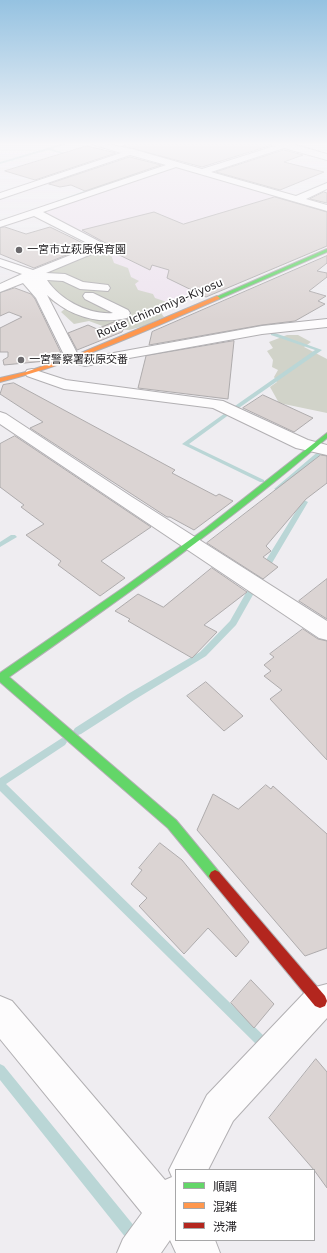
<!DOCTYPE html>
<meta charset="utf-8">
<style>
body{margin:0}
#map{position:relative;width:327px;height:1253px;overflow:hidden;background:#efedf1;font-family:"DejaVu Sans","Noto Sans JP",sans-serif}
canvas{display:block}
.legend{position:absolute;left:175px;top:1169px;width:140px;height:72px;box-sizing:border-box;background:#fff;border:1px solid #a7a7a8;margin:0;padding:5px 7px;list-style:none;font-size:12px;color:#242225}
.legend li{display:flex;align-items:center;gap:8px;height:20px}
.legend b{width:20px;border:1px solid #a7a7a8}
</style>
<div id="map">
<canvas width="327" height="1253"></canvas>
<ul class="legend">
<li><b style="height:5px;background:#63d668"></b>順調</li>
<li><b style="height:5px;background:#ff974d"></b>混雑</li>
<li><b style="height:5px;background:#b3261e"></b>渋滞</li>
</ul>
</div>
<script>
const context = document.querySelector('canvas').getContext('2d');
context.lineJoin = 'round';
function paint(path, color) { context.fillStyle = color; context.fill(path, 'evenodd'); }
function trace(path, color, width, dash) { context.strokeStyle = color; context.lineWidth = width; context.lineCap = dash ? 'butt' : 'round'; context.setLineDash(dash || []); context.stroke(path); }
function label(font, color, halo, rows, align = 'center') {
  context.font = font + ' "DejaVu Sans","Noto Sans JP",sans-serif'; context.lineWidth = 3.5; context.setLineDash([]); context.textBaseline = 'middle'; context.strokeStyle = halo; context.fillStyle = color; for (const [text, x, y, turn = 0] of rows) {
    context.save(); context.translate(x, y); context.rotate((+turn || 0) * Math.PI / 180); context.textAlign = isNaN(turn) ? turn : align; if (halo) context.strokeText(text, 0, 0); context.fillText(text, 0, 0); context.restore();
  }
}
paint(new Path2D(`
 M174 166 327 210V242L162 311 60 265 107 247 40 213Z`), '#eee4ef');
paint(new Path2D(`
 M104 252 111 255 114 263 128 268 131 277 139 281 135 284 138 290 153 294 155 298 167 302 171 307 161 313 164 317 144 326 129 330 108 328 89 321 74 324 61 312 67 307 51 301 41 287 52 280 44 276C52 266 90 254 104 252Z
 M287 335H298L311 342 304 347 327 359V413L279 403 270 387 277 382 274 377 278 370 272 367 273 360 267 351 273 348 269 342Z`), '#d1d3c9');
paint(new Path2D(`
 M61 144H66L51 149 99 162 97 163 48 150 0 164V162Z
 M127 170 139 173 60 202 57 201 133 173 126 172Z
 M271 333H275L322 350 236 410H232V408L315 350 271 335Z
 M228 411 231 413 230 414 189 444 264 480V482H260L182 444Z
 M327 444V449L281 489 308 502 262 580H256L255 578 301 503 274 489Z
 M11 535H15L17 537 0 547V542Z
 M250 590 254 593 236 625 206 656 134 700 81 734 78 735 75 734 73 731 75 728 128 694 200 652 230 621 247 591Z
 M62 738 65 739 67 742 65 745 6 784 266 1038 268 1042 266 1046 262 1048 258 1046 0 791V778Z
 M0 1064 4 1066 152 1248 154 1253H138L0 1080Z`), '#bad6d6');
const building = new Path2D(`
 M128 144H268L272 145 202 167 123 146Z
 M87 146 116 153 35 180 5 171Z
 M284 150 303 155 284 162 324 172 280 190 216 172Z
 M130 157 161 165 85 191 71 185 60 187 49 184Z
 M324 192 327 193V203L310 199Z
 M275 197 327 212V246L206 297 167 278 169 270 152 265 150 270 107 249 109 245 82 230 154 212 183 224Z
 M5 227 26 234 50 227 89 246 34 268 0 254V228Z
 M327 256V263L317 271 327 273V277L309 291 326 296 318 301 325 304 295 321 262 325 149 345 152 332Z
 M15 288 31 294 35 299 62 355 46 361 4 365 3 360 8 357V352H0V328L22 317 9 312 0 316V293Z
 M128 319 122 332 77 350 68 333 88 325 97 329 116 321Z
 M234 341 228 399 138 388 146 356Z
 M14 383 175 470 172 473 216 496 219 494 233 501 194 530 170 517H167L30 428 43 422 0 394 3 385Z
 M263 395 313 418 294 432 243 408Z
 M15 436 151 527 101 561 125 578 100 596 58 565 61 561 26 535 44 524 21 507 24 505 0 487V444Z
 M321 455 327 456V483L306 499 266 546 271 551 263 557 278 567 263 579 207 543Z
 M212 568 247 592 204 625 217 632 192 658 128 621 130 619 115 611 138 594 163 607Z
 M327 579V619L299 601Z
 M303 629 318 639 327 641V760L270 699 282 690 264 676 271 671 264 665 274 657 270 654Z
 M206 682 243 716 224 731 187 696Z
 M266 785 271 789 273 786 327 834V948L305 956 197 830 213 794 238 809Z
 M160 843 182 860 249 942 236 957 208 928 184 954 139 906 147 898 131 884 142 870 139 868Z
 M251 980 274 1004 254 1028 231 1003Z
 M316 1059 327 1072V1188L314 1170 269 1118Z`);
paint(building, '#dbd4d3');
trace(building, '#aeabac', 1);
const street = new Path2D(`
 M92 144H106L132 149 202 169 275 146 274 144H292L327 154V160L284 148 211 172 296 196 327 183V189L306 199 327 205V211L176 167 43 212 108 246 106 248 46 273 65 274 83 282 108 285 110 288 108 291 80 289 63 281 47 280C60 300 89 315 113 313L85 299 83 296 85 293H93L128 310 130 313 127 318C98 325 69 316 47 295L78 355 86 358 262 326 327 319V327L262 334 85 366 67 361 36 298 23 283 0 292V284L22 274 0 266V259L33 270 93 246 34 216 0 227V221L166 165 130 155 0 199V193L121 153Z
 M32 369 66 380 223 401 308 440 327 445V455L296 448 213 408 64 389 27 376 25 373 27 370Z
 M0 412 6 414 132 497 327 621V640L319 638 0 424Z
 M327 984V1018L233 1121 208 1170H176V1240H215L220 1253H176L170 1240 161 1253H117L123 1239 142 1213 0 1039V996L12 1001 165 1180 172 1177 169 1170 207 1095 308 989Z`);
const fast = new Path2D(`
 M327 249V252L219 299 214 298Z
 M327 433V438C226 525 117 601 9 677L176 820 219 872 221 876 219 880 215 882 211 880 168 828 0 682V673L123 588 205 529Z`);
const slow = new Path2D(`
 M217 296 220 298 219 299C147 330 76 363 0 382V378L26 372 81 353Z`);
const jam = new Path2D(`
 M215 870 219 872 325 996 327 1001 325 1006 320 1008 315 1006 211 880 209 876 211 872Z`);
trace(street, '#b2b0b3', 2);
trace(fast, '#b2b0b3', 2);
trace(slow, '#b2b0b3', 2);
trace(jam, '#b2b0b3', 2);
paint(street, '#fdfcfd');
paint(fast, '#63d668');
paint(slow, '#ff974d');
paint(jam, '#b3261e');
const sky = context.createLinearGradient(0, 0, 0, 320);
sky.addColorStop(0, '#95c2e1');
sky.addColorStop(0.45, '#f8f7f9');
sky.addColorStop(1, '#f8f7f900');
context.fillStyle = sky;
context.fillRect(0, 0, 327, 320);
for (const [x, y, r, color] of [
 [19,250,4,"#6b696c"],
 [21,360,4,"#6b696c"]
]) { const dot = new Path2D(); dot.arc(x, y, r, 0, 2 * Math.PI); context.fillStyle = color; context.fill(dot); trace(dot, '#fff', 1.5); }
label('11px', '#242225', '#fff', [
 ["一宮市立萩原保育園",27,250],
 ["一宮警察署萩原交番",29,360]
], 'left');
label('11px', '#242225', '#fff', [
 ["Route Ichinomiya-Kiyosu",160,309,-23]
]);
</script>
